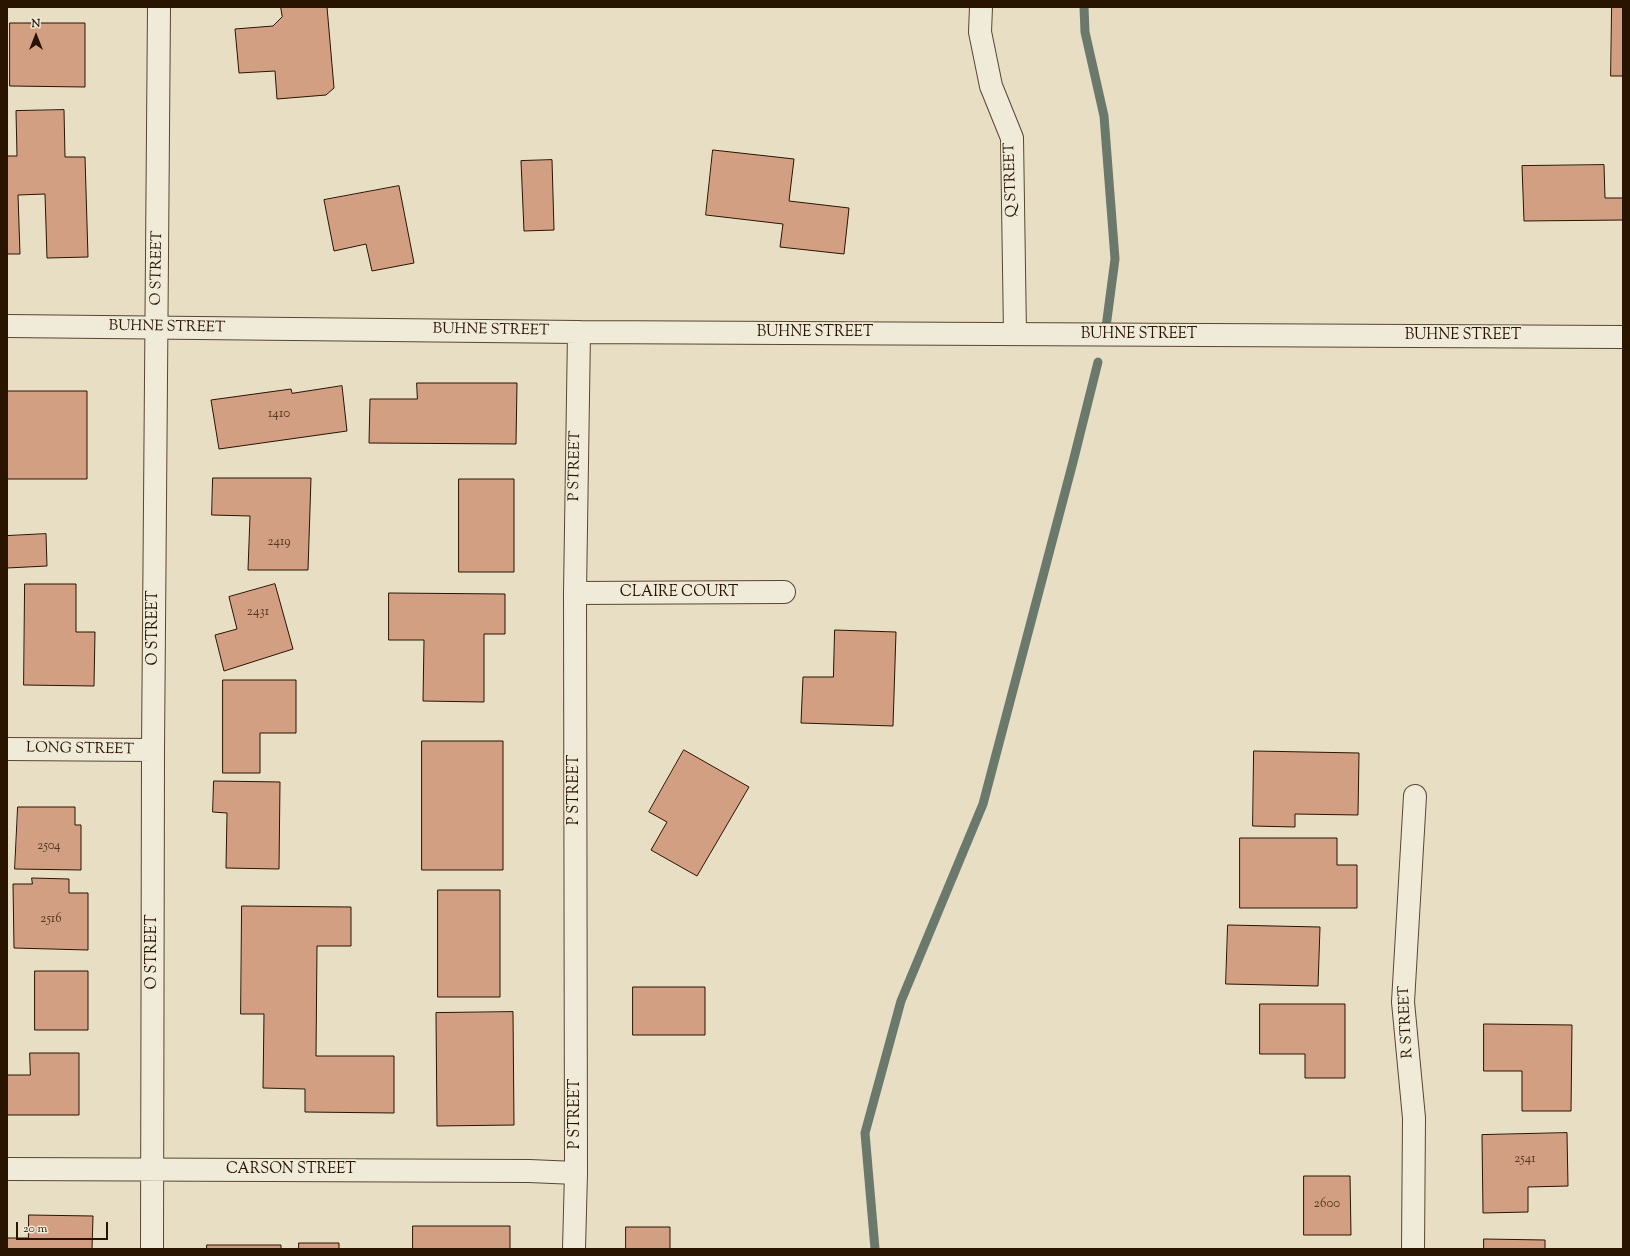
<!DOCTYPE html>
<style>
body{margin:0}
#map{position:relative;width:1630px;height:1256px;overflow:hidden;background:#e8dec4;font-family:"Sorts Mill Goudy",serif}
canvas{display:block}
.frame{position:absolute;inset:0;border:8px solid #291400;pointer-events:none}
.north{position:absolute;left:16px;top:16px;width:40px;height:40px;-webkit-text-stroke:3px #f0ead9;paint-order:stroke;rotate:0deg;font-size:11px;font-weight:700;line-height:16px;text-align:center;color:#291400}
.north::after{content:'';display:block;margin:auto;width:14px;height:18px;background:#291400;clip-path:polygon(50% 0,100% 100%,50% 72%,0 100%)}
.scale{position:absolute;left:16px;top:1222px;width:92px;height:18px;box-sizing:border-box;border:2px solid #291400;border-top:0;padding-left:5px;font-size:12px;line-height:14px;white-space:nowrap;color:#291400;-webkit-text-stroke:3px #f0ead9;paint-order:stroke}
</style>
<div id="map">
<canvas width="1630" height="1256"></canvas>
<div class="frame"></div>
<div class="north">N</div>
<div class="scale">20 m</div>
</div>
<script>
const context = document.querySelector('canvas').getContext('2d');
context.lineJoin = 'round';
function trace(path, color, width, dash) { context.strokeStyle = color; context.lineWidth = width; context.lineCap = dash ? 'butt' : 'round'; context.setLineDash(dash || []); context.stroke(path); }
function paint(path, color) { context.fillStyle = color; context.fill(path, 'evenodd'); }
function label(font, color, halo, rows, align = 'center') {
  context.font = font + ' "Sorts Mill Goudy",serif'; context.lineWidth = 3; context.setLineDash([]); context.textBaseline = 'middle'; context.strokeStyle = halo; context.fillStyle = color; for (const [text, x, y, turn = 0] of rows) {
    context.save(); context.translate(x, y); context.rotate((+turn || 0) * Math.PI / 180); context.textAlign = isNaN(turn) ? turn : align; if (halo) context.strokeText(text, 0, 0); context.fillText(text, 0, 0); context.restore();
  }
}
trace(new Path2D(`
 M1084 7 1085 32 1104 116 1115 259 1106 327
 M875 1249 865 1133 901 1001 983 804 1073 462 1098 362`), '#6b796c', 9);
const building = new Path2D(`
 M281 7H327L334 88 326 95 277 99 275 71 239 73 235 29 273 26 282 17Z
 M1612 7H1623V76H1611Z
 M10 23H85V87L10 86Z
 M64 110 65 157H85L88 257 47 258 45 194 18 195 20 254H7V156H17L16 111Z
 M713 150 794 159 789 201 849 208 844 254 780 247 783 224 706 215Z
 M552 160 554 230 524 231 521 161Z
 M1604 165 1605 198H1623V220L1524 221 1522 166Z
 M399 186 414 263 372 271 366 244 334 251 324 200Z
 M417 383H517L516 444 369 443 370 399H417Z
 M342 386 347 431 219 449 211 400 291 389 292 393Z
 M7 391H87V479H7Z
 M213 478H311L308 570H248L250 516 212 515Z
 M459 479H514V572H459Z
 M46 534 47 566 7 568V536Z
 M25 584H76V632H95L94 686 24 685Z
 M275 584 293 649 224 671 215 635 237 629 229 597Z
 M389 593 505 594V634H484V702L423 701 424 640H389Z
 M835 630 896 632 893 726 801 723 803 677H833Z
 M223 680H296V733H260V773H223Z
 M422 741H503V870H422Z
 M684 750 749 787 697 876 651 850 667 822 649 812Z
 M1254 751 1359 753 1358 815 1295 814V827L1253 826Z
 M214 781 280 782 279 869 226 868 227 813 213 812Z
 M18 807H75V825H81V870L15 869Z
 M1240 838H1337V865H1357V908H1240Z
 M32 878 69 879V893H88V950L14 948 13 884H32Z
 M438 890H500V997H438Z
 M242 906 351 907V946H317L316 1056H394V1113L305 1112V1089L263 1088 264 1014H241Z
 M1228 925 1320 927 1318 986 1226 984Z
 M35 971H88V1030H35Z
 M633 987H705V1035H633Z
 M1260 1004H1345V1078H1305V1054H1260Z
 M513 1012 514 1125 437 1126 436 1013Z
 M1484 1024 1572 1025 1571 1111H1522V1071H1484Z
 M30 1053H79V1115H7V1075H30Z
 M1567 1133 1568 1186 1528 1187V1212L1483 1213 1482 1135Z
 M1304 1176H1350L1351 1235H1304Z
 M29 1215 93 1216 92 1249H7V1238H28Z
 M413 1226H510V1249H413Z
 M626 1227H670V1249H626Z
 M1484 1239 1545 1240V1249H1484Z
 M299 1243H339V1249H299Z
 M207 1245H281V1249H207Z`);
paint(building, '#d29f82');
trace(building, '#291400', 1);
const minor = new Path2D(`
 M981 7 980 32 991 86 1012 138 1015 334
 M575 593 784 592
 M7 749 153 750
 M7 1169 529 1171 576 1173
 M152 1249 153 750 159 7
 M1413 1249 1414 1118 1403 1002 1415 796`);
const tertiary = new Path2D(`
 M7 326 579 332 1623 337
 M574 1249 576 1173 575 593 579 332`);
trace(minor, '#594631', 24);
trace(tertiary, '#594631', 24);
trace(minor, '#f0ead9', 22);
trace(tertiary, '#f0ead9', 22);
label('13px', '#533720', null, [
 ["1410",279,415],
 ["2419",279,543],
 ["2431",258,613],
 ["2504",49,847],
 ["2516",51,920],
 ["2541",1525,1160],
 ["2600",1327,1205]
]);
label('15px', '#291400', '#f0ead9', [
 ["Q STREET",1012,180,-92],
 ["O STREET",158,268,-89],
 ["BUHNE STREET",167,328,1],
 ["BUHNE STREET",491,331,1],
 ["BUHNE STREET",815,333],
 ["BUHNE STREET",1139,335],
 ["BUHNE STREET",1463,336],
 ["P STREET",576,466,-89],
 ["CLAIRE COURT",679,593],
 ["O STREET",154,628,-90],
 ["LONG STREET",80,750,1],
 ["P STREET",575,790,-90],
 ["O STREET",153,952,-90],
 ["R STREET",1407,1022,-93],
 ["P STREET",576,1114,-90],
 ["CARSON STREET",291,1170]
]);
</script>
